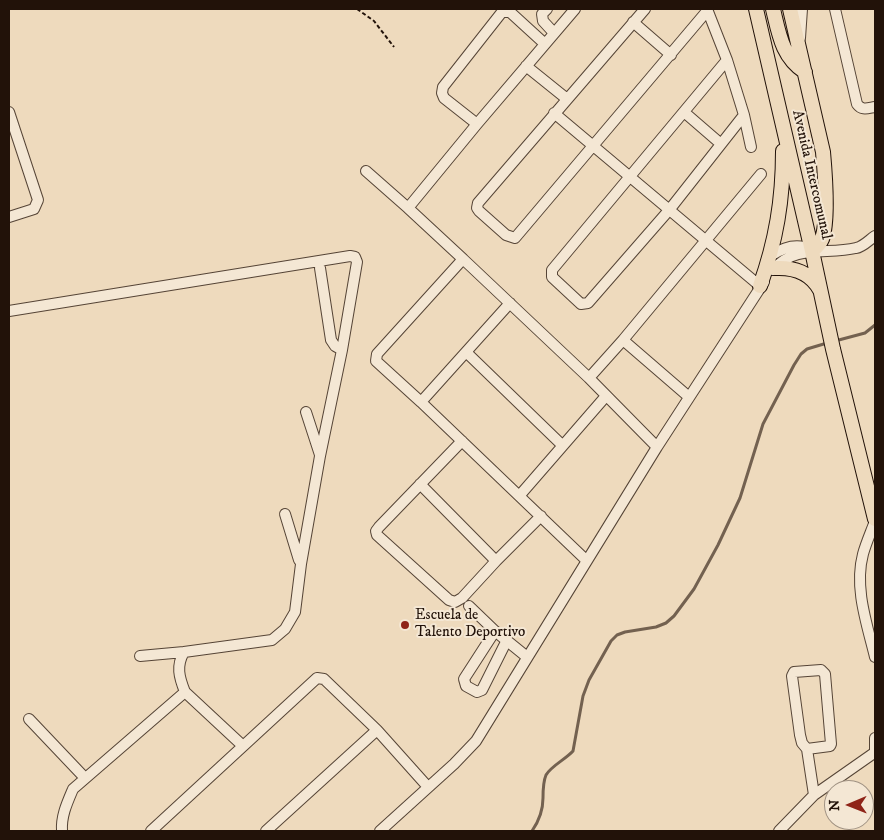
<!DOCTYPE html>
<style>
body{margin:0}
#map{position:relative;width:884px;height:840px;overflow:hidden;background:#eedabd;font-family:"IM FELL DW Pica",serif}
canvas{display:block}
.frame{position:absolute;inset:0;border:10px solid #221209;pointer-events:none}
.north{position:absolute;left:824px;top:780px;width:50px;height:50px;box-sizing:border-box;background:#f4e7d4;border:1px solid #a09283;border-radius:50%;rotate:269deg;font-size:14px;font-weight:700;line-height:20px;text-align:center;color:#221209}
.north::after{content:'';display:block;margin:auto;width:18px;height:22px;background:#8f2418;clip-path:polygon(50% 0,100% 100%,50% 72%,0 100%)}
</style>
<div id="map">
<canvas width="884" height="840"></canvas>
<div class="frame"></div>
<div class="north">N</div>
</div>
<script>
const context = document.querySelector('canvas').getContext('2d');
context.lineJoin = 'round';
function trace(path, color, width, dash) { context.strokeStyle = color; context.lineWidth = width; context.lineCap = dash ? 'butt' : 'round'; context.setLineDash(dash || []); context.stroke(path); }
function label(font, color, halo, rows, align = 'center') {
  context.font = font + ' "IM FELL DW Pica",serif'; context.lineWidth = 4; context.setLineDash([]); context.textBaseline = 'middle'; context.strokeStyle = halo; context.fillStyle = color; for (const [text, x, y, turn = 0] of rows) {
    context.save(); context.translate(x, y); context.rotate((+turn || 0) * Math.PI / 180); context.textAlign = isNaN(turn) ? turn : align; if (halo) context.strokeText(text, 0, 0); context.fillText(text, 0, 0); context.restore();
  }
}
trace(new Path2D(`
 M835 341 865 333 875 325
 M532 831C539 821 543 811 543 798 543 791 543 782 546 775 551 766 566 759 573 751L583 696 589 680 611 641 617 635 625 632 656 627 666 623 674 616 694 589 718 545 740 498 763 424 794 365 801 354 807 349 827 343`), '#736150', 3);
const minor = new Path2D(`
 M547 9 542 14 543 21 554 33
 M645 9 478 203 477 208 479 211 506 235 515 238 707 11
 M707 9 727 60 744 115 751 147
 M835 9 857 104C862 111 868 108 875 107
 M633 22 671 55
 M800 38 802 9
 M727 60 552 270V277L581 304 588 303 670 209 744 115
 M526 66 567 99
 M9 112 38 200 34 209 9 217
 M684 112 721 144
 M554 113 760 286
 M477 124 444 98 442 93 443 87 502 12H510L545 44
 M366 171 408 208
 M772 255C784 247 798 243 812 250
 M463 259 408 208 477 124 575 9
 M320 268 331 340 335 346 342 350
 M773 270C794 244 827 255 856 248 863 247 869 240 875 236
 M9 311 350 256 355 257 357 262 342 350 320 456 301 564 295 612 285 629 272 640 184 652C176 666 179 677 185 692L243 746
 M623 340 689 397
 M466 352 562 445
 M589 378 623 340 761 174
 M421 402 510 303
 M306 412 320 455
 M462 441 379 527 376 531 377 535 449 600 455 602 462 598 496 561 541 516
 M420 484 496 561
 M520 495 606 396
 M285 514 299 560
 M875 521C871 532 866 543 863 554 854 588 867 624 875 657
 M586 560 421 402 376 361 377 354 463 259 589 378 657 447
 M469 606 495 631 527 657
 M495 631 464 679 466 686 477 692 482 690 507 640
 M140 656 184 652
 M29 719 85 778
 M875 738V753
 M807 749 830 746 831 744 825 674 821 670 794 672 792 676 800 735 802 743 807 749 814 795
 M62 831C61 816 67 803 73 789L185 692
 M151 831 317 678 324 679 377 730 428 787
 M266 831 377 730
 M380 831 454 764 476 741 657 447 764 282
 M779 831 814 795 874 753`);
const major = new Path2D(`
 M756 9 812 251 833 349 875 519
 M773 9C779 34 782 57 805 72
 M790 9 823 152C825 174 829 219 822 239 820 244 817 247 812 251
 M775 268C794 267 811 273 820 290
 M760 286C776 241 783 200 783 151`);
trace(minor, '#554436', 12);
trace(major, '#221209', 16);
trace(new Path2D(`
 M357 9 374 21 394 47`), '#221209', 2, [4, 2.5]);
trace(minor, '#f4e7d4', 10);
trace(major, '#eedabd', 14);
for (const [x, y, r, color] of [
 [405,625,5,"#8f2418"]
]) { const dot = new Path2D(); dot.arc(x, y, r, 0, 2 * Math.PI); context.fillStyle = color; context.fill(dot); trace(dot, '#f4e7d4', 2); }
label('15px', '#221209', '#f4e7d4', [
 ["Avenida Intercomunal",811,175,77]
]);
label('15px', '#221209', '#f4e7d4', [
 ["Escuela de",415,616],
 ["Talento Deportivo",415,633]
], 'left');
</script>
